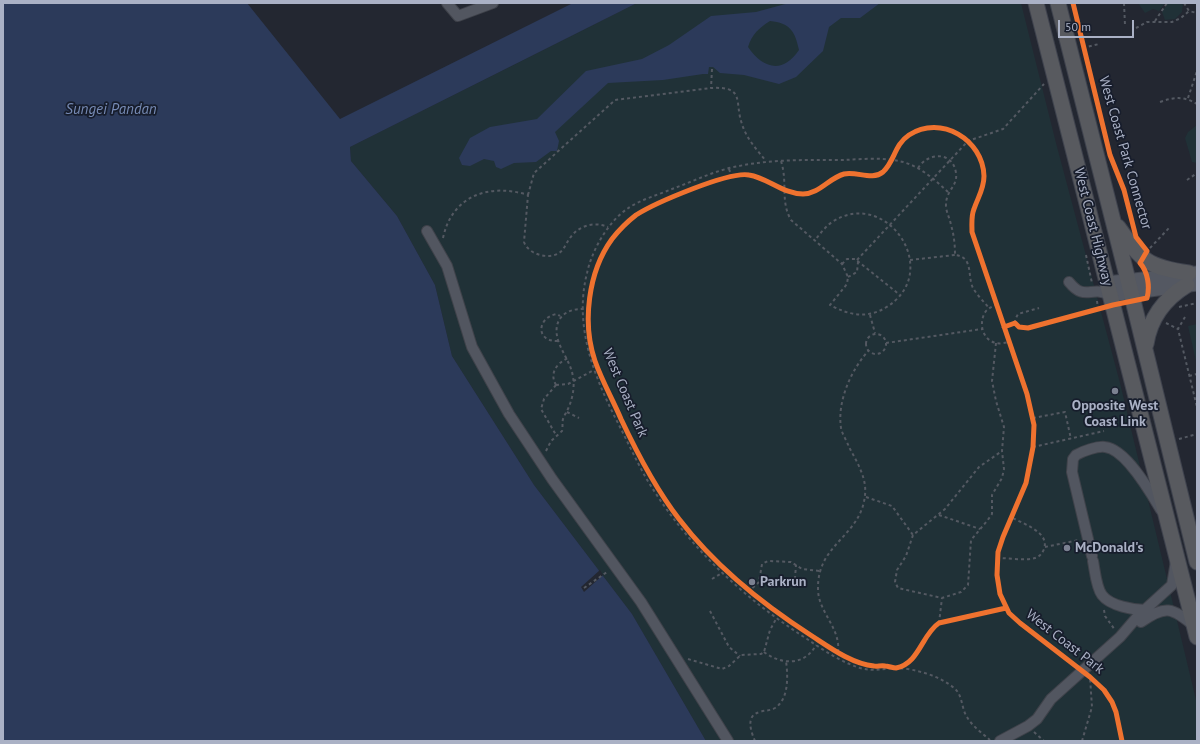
<!DOCTYPE html>
<style>
body{margin:0}
#map{position:relative;width:1200px;height:744px;overflow:hidden;background:#232731;font-family:"PT Sans",sans-serif}
canvas{display:block}
.frame{position:absolute;inset:0;border:4px solid #aab1c5;pointer-events:none}
.scale{position:absolute;left:1058px;top:20px;width:76px;height:18px;box-sizing:border-box;border:2px solid #aab1c5;border-top:0;padding-left:5px;font-size:12px;line-height:14px;white-space:nowrap;color:#aab1c5;-webkit-text-stroke:3px #171d2c;paint-order:stroke}
</style>
<div id="map">
<canvas width="1200" height="744"></canvas>
<div class="frame"></div>
<div class="scale">50 m</div>
</div>
<script>
const context = document.querySelector('canvas').getContext('2d');
context.lineJoin = 'round';
function paint(path, color) { context.fillStyle = color; context.fill(path, 'evenodd'); }
function trace(path, color, width, dash) { context.strokeStyle = color; context.lineWidth = width; context.lineCap = dash ? 'butt' : 'round'; context.setLineDash(dash || []); context.stroke(path); }
function label(font, color, halo, rows, align = 'center') {
  context.font = font + ' "PT Sans",sans-serif'; context.lineWidth = 3.5; context.setLineDash([]); context.textBaseline = 'middle'; context.strokeStyle = halo; context.fillStyle = color; for (const [text, x, y, turn = 0] of rows) {
    context.save(); context.translate(x, y); context.rotate((+turn || 0) * Math.PI / 180); context.textAlign = isNaN(turn) ? turn : align; if (halo) context.strokeText(text, 0, 0); context.fillText(text, 0, 0); context.restore();
  }
}
paint(new Path2D(`
 M637 3H1021L1056 143 1120 383 1197 704V741H706L632 614 534 485 452 356 435 285 397 216 351 161 350 147Z
 M1138 3H1165L1159 11 1153 9 1145 13Z
 M1168 3H1183L1182 12 1175 19 1165 20 1162 12Z
 M1197 125V163L1192 162 1185 138 1188 132Z
 M1197 324V361H1196L1188 326Z`), '#203137');
paint(new Path2D(`
 M3 3H247L340 119 573 3H637L350 147 351 161 397 216 435 285 452 356 534 485 632 614 706 741H3Z
 M789 3H880L860 18H841L829 27 823 51 796 77 779 84 744 75 720 73 713 67H709L708 74H703L663 80 608 83 555 132 559 141 557 151H551L536 162 514 163 501 169 496 167 494 161 484 159 470 166 462 165 459 158 470 138 490 127 537 119 586 71 642 59 669 45 711 16 756 12ZM770 21C790 23 795 31 799 50 783 74 763 69 748 47 752 34 759 28 770 21Z`), '#2c3a5a');
paint(new Path2D(`
 M600 570 603 575 584 592 581 587Z`), '#232731');
const minor = new Path2D(`
 M447 3 458 16 493 3
 M427 231 447 266 472 347 509 414 552 479 641 602 728 741
 M1069 282C1085 302 1091 285 1110 295
 M1092 556 1072 472 1073 459 1076 455C1083 451 1097 446 1105 447 1126 449 1151 493 1161 510
 M1093 561C1095 571 1096 587 1102 595 1110 606 1134 610 1146 610
 M1141 622C1165 605 1172 607 1194 626
 M1000 741 1028 726 1037 719 1051 699 1120 637 1138 616 1172 585 1176 561`);
const major = new Path2D(`
 M1107 283 1197 273
 M1110 295 1197 284`);
const highway = new Path2D(`
 M1036 3 1197 637
 M1058 3 1128 280 1197 562
 M1118 227C1142 261 1147 267 1189 273
 M1146 344C1150 318 1164 299 1187 285`);
trace(minor, '#3f424a', 12);
trace(major, '#40444e', 15);
trace(highway, '#3f434e', 17);
trace(new Path2D(`
 M1124 3 1125 25
 M1184 3 1189 11 1197 13
 M1155 21 1167 3
 M1136 28 1147 22H1172L1181 18 1189 11
 M1083 48 1099 44
 M712 69 711 88C746 86 734 102 742 124 746 138 757 150 766 161
 M1188 98 1197 71
 M1160 102C1174 97 1184 96 1197 104
 M781 161C788 183 780 201 791 220L842 264 848 277 847 284 830 305C849 315 866 319 885 308 945 273 887 186 832 222 825 227 820 234 815 240
 M918 168C928 152 953 151 956 173 958 187 945 190 946 207 947 214 950 219 951 225 954 235 955 245 955 255 974 257 967 276 973 288 977 295 984 302 989 308
 M729 169 732 177
 M1187 180 1197 173
 M948 192C935 180 921 167 903 162 884 157 862 159 843 160 808 160 773 159 739 166 716 170 694 181 672 189 658 195 639 200 627 209 608 222 592 250 587 273 573 329 596 381 621 429 629 445 637 462 646 478 686 545 742 597 807 639 823 650 841 662 860 668 874 672 885 668 898 668 916 669 940 676 954 688 963 695 961 708 967 717 972 726 982 733 990 740
 M528 195 534 173 615 100 711 88
 M443 238C452 195 490 183 528 195L524 242C528 254 548 260 559 253 564 250 566 243 570 238 578 226 594 221 608 227
 M1150 248 1169 228
 M1086 255 1092 283
 M857 260 968 141 1003 129 1044 84
 M910 260 955 255
 M842 264 847 259H855L900 295
 M848 277 857 272 858 262
 M1097 301 1098 309
 M997 304C993 306 989 308 986 311 978 322 982 340 996 343 1000 344 1005 343 1009 342
 M1179 307 1197 303
 M870 315 875 333
 M1185 317 1178 329 1197 407
 M1015 323V320L1018 314 1039 308
 M1166 323 1178 329
 M866 344a10 10 0 1 1 20 0a10 10 0 1 1-20 0Z
 M558 341C535 342 537 317 557 314L560 316
 M886 343 982 329
 M996 343 992 381 996 401 1004 427 1002 451 1004 469 1002 478 992 495V514L987 521 971 540 968 585 961 592 942 598 898 588 895 582 897 570 906 556 913 535 945 509 979 467 1002 451
 M1189 376 1197 374
 M556 385 544 399 541 409 556 435
 M556 385 568 384 594 370
 M556 385C549 373 557 363 568 358
 M567 412 579 418
 M1033 418 1065 412 1071 439
 M1179 439 1197 434
 M1033 447 1104 431
 M546 451 551 441 562 431C563 427 562 423 563 419 564 416 566 413 567 411 572 401 575 388 573 377 571 363 562 353 558 340 552 320 565 308 584 309
 M866 497 892 506 913 535
 M939 515 980 529
 M1045 547 1079 540
 M997 558C1009 558 1024 561 1035 558 1039 557 1042 554 1044 549 1050 532 1023 524 1011 517
 M712 579 722 573
 M760 579 766 581 791 582 795 578 796 565
 M584 588 607 572
 M748 592 759 582 762 564 768 561 791 562 802 569 820 571
 M1104 610 1105 616 1115 630
 M710 611 729 647 740 656
 M939 623 942 598
 M764 652C781 665 805 666 816 645
 M838 652C841 628 818 612 818 589 817 543 861 537 865 495 867 478 857 462 849 447 847 441 842 434 841 428 837 401 851 370 869 350
 M688 659 722 669 729 666 741 655 761 654 764 652 770 630 776 619
 M1034 732 1044 741
 M755 741C751 732 745 715 760 712 765 710 770 711 775 708 789 699 788 676 786 661
 M1082 741 1092 707 1090 677`), '#545962', 2, [3, 3]);
trace(minor, '#525660', 10);
trace(major, '#545862', 13);
trace(highway, '#585a5f', 15);
trace(new Path2D(`
 M1004 327 1015 323 1019 327 1028 328 1113 305 1147 298C1150 287 1148 272 1140 263L1147 251 1136 237 1124 190 1110 155 1073 3
 M1006 608 939 623C922 634 919 664 896 668 893 668 888 666 885 666 881 665 877 667 874 666 852 664 829 647 812 636 762 604 715 566 679 519 655 488 637 453 621 419 613 400 602 381 595 361 582 323 588 272 612 239 619 230 627 222 636 215 655 203 729 171 749 175 768 178 783 194 803 194 819 194 829 178 844 174 857 171 872 181 883 172 895 161 894 145 909 135 941 114 983 140 984 176 984 189 978 197 974 209 971 216 972 224 972 232L1027 394 1034 425 1033 447 1026 483 1003 537 998 552 997 575 1000 594 1009 613 1020 623 1090 677 1104 690 1112 702 1116 712 1122 741`), '#ef722f', 5);
for (const [x, y, r, color] of [
 [1115,391,4,"#7b8191"],
 [1067,548,4,"#7b8191"],
 [752,582,4,"#7b8191"]
]) { const dot = new Path2D(); dot.arc(x, y, r, 0, 2 * Math.PI); context.fillStyle = color; context.fill(dot); trace(dot, '#171d2c', 1.5); }
label('14px', '#aab1c5', '#171d2c', [
 ["West Coast Park Connector",1125,153,74],
 ["West Coast Highway",1093,227,76],
 ["West Coast Park",625,393,67],
 ["West Coast Park",1065,642,38]
]);
label('bold 14px', '#aab1c5', '#171d2c', [
 ["Opposite West",1115,406,"center"],
 ["Coast Link",1115,422,"center"],
 ["McDonald's",1075,548],
 ["Parkrun",760,582]
], 'left');
label('italic 15px', '#778bb5', '#171d2c', [
 ["Sungei Pandan",111,110]
]);
</script>
